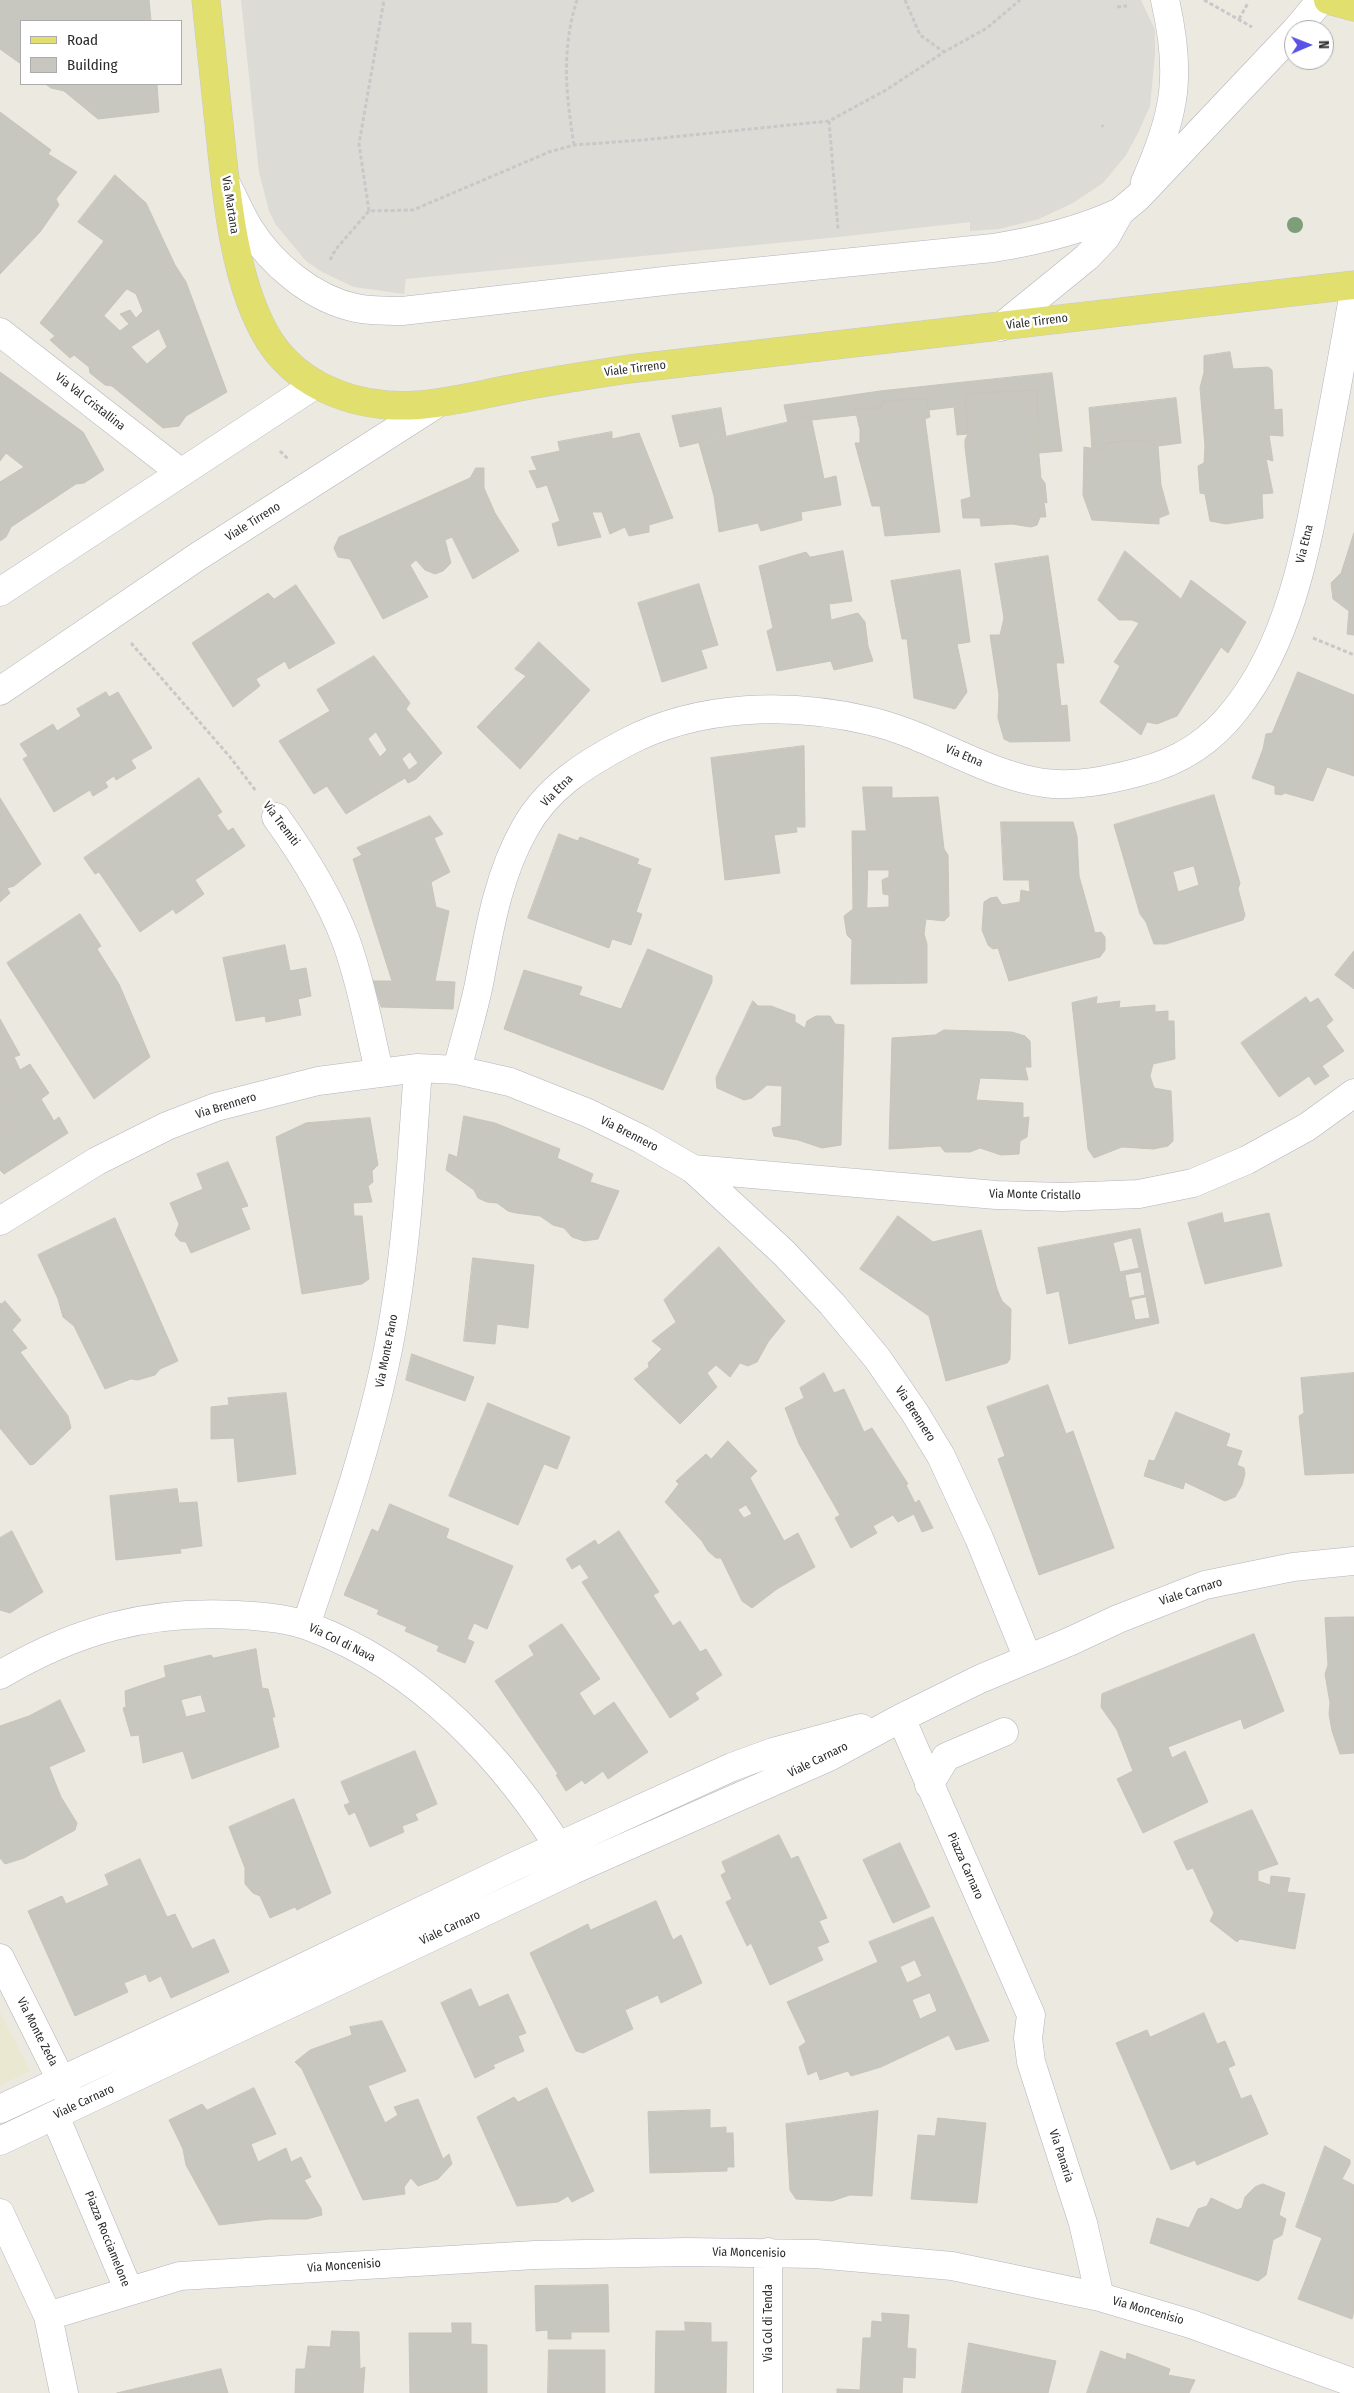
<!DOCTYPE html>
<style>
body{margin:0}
#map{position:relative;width:1354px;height:2393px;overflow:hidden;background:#ece9e0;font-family:"Fira Sans Condensed",sans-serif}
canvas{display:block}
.legend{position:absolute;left:20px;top:20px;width:162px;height:65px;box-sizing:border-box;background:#fff;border:1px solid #ababab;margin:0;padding:6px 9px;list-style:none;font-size:15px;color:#2c2c2c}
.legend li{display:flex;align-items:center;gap:10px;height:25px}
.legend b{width:25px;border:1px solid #ababab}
.north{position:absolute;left:1284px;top:20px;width:50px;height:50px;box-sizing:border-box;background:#fff;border:1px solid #ababab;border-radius:50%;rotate:89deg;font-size:14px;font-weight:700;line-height:20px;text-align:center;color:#2c2c2c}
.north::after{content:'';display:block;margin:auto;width:18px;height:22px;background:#5953e5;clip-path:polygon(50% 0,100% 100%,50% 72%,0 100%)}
</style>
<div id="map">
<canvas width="1354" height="2393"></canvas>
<ul class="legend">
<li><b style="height:6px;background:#e1e06f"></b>Road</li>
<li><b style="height:14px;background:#c7c6bf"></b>Building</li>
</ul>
<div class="north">N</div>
</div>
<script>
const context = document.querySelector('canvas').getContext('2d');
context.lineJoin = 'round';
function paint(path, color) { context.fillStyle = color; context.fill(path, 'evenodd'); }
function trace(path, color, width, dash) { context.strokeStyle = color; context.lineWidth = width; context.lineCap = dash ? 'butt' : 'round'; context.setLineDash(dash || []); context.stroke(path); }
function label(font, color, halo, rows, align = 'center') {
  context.font = font + ' "Fira Sans Condensed",sans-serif'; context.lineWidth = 5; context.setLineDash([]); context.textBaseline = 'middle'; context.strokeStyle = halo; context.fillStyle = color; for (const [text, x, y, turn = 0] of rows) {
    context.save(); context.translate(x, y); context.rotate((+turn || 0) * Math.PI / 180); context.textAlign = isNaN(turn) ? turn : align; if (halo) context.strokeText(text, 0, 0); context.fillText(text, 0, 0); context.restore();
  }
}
paint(new Path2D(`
 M0 2012 30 2071 0 2085Z`), '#ebe8d1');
paint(new Path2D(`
 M241 0H1141L1155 30V55L1150 106 1138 133 1126 155 1103 183 1073 203 1039 219 999 229 970 231V222L839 237 406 279 404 294 354 287 322 272 306 261 276 225 269 211 259 172Z`), '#dcdbd6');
const building = new Path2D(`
 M0 0H149L151 21H21V64L0 49Z
 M46 84H157L159 112 98 119 64 91 51 88Z
 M0 112 51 150 48 154 77 172 56 199 59 205 40 232 0 274Z
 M115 175 146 203 175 265 186 282 227 392 186 416 179 426 163 428 112 386 105 385 90 373 89 367 74 355 70 358 50 340 55 336 40 323 104 241 78 222ZM127 289 136 294 143 311 136 318 130 310 120 314 129 324 120 331 104 316ZM159 329 167 347 147 364 131 347Z
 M1230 352 1233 369 1268 367 1272 370 1274 410 1282 409 1283 436 1269 435 1273 461 1266 459 1273 493 1262 494 1263 518 1226 524 1210 521 1205 494 1200 493 1198 466 1204 463 1205 446 1200 388 1204 372V356Z
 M0 372 83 432 104 470 84 483 76 484 11 527 6 537 0 541V482L24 467 6 453 0 461Z
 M1052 373 1062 451 1039 453 1037 390 965 394 968 434 957 435 954 407 929 410 927 399 882 401 881 408 855 409 857 415 812 420 811 417 788 423 784 405 880 391Z
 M1037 390 1038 445 1041 478 1045 483 1047 503 1044 502 1046 517H1040L1037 525 1031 527 1012 524 981 526 980 518H963L961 500 971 497 965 447V440L968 434 965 394Z
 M1176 398 1181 443 1158 446 1141 440 1106 443 1103 450 1092 449 1089 408Z
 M927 399 930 417 925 419 940 532 885 536 880 506H872L855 443H860V430L855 409 881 408 882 401Z
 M721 408 726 436 680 447 672 416Z
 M811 417 824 479 836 476 841 505 801 512 802 520 761 531 758 523 719 532 714 496 699 443Z
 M612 432V439L639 433 673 518 649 525V532L629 536 625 527 610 534 602 512H592L601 537 558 546 552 524 560 521 547 485 537 488 529 471 537 470 531 457 560 451 558 442Z
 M1141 440 1158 446 1161 485 1169 514 1159 518V524L1092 520 1083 495 1084 447 1103 450 1106 443Z
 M476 468H484V488L495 513 519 551 473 579 452 537 445 540 451 563 443 571 435 574 425 570 416 560 410 565 428 597 383 619 350 559 338 557 334 548 339 537 470 478Z
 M1354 533V635L1347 634 1349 611 1333 599 1331 583 1341 573Z
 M843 551 852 601 829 604 831 620 858 613 865 622 868 646 873 661 834 670 831 661 777 671 767 631 773 628 759 566 806 552 810 557Z
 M1125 551 1181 599 1191 580 1246 622 1228 653 1221 647 1177 716 1157 724 1147 722 1141 735 1100 702 1120 666 1114 662 1139 623 1132 620H1119L1098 600Z
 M1048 556 1064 663H1056L1061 706 1067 705 1070 741 1010 742 1004 739 998 718 999 695 990 635H1000L1004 618 995 564Z
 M960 570 970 642 957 644 967 692 955 709 914 698 907 639H902L891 581Z
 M699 584 718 645 701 650 707 668 662 682 638 603Z
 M296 585 335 643 289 669 285 661 256 679 260 686 233 707 192 643 268 593 274 599Z
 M539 642 590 690 520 769 477 727 526 676 515 669Z
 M374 656 410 703 406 709 442 753 416 779 408 783 405 778 346 814 327 786 314 794 279 741 330 711 317 690ZM376 732 387 750 380 757 368 739ZM410 752 418 763 409 770 402 759Z
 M1298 672 1354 695V776L1327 767 1313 801 1285 793 1281 795 1275 794V786L1252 778 1263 749 1266 734 1272 733Z
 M106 692 109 697 118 692 152 748 131 760 136 768 116 780 114 776 105 782 108 787 93 796 90 790 54 812 23 759 28 756 20 744 53 724 57 731 81 716 77 709Z
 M804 746 805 827H796L797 832 774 835 780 873 725 880 711 758Z
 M199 778 222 812 217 815 228 831 233 828 245 846 195 880 204 894 176 914 173 909 140 932 99 872 95 874 84 858Z
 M863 787H892V798L938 797 944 849 948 855 949 916 944 921 926 919 924 934 927 944V983L851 984 852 940 847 935 844 916 853 909 852 831H866ZM868 870H889V877L882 880 883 894 889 895V907L867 908Z
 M1214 795 1240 883 1238 889 1245 915 1243 920 1166 944H1154L1146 922 1140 914 1114 825ZM1194 866 1199 885 1178 892 1173 872Z
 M0 798 41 864 14 886 7 888 10 893 0 902Z
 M430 816 443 834 434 838 450 872 431 882 436 907 449 911 435 981 455 982 453 1009 381 1007 373 981H392L353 859 362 855 357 848Z
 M1001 822H1073L1077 836 1079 876 1095 933 1101 932 1105 937V950L1100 957 1009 981 998 948 993 949 988 945 982 930 984 902 990 898 997 897 1002 905 1020 902 1021 890 1030 892 1029 880H1004Z
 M559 834 578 841 580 837 639 859 637 864 651 869 636 912 642 914 631 945 612 939 609 948 528 918Z
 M80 914 101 946 97 949 119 984 150 1057 94 1099 7 963Z
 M285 945 290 971 306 968 311 996 298 999 301 1015 266 1022 265 1016 236 1021 223 958Z
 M648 949 712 976V982L663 1090 504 1029 524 970 582 987 579 995 621 1009Z
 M1354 951V989L1335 975Z
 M1097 997 1096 1004 1120 1001 1119 1008 1155 1005V1012L1168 1011V1021H1174L1175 1059 1153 1064 1150 1076 1154 1088 1171 1091 1173 1134V1141L1168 1146 1153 1149 1122 1147 1094 1158 1088 1149 1072 1003Z
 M1306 997 1310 1003 1318 998 1333 1020 1326 1026 1344 1051 1322 1066 1329 1076 1315 1085 1309 1076 1279 1097 1241 1043Z
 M753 1001 758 1006H771L795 1015V1022L805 1028 807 1021 816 1016H830L835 1024 844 1025 841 1145 822 1148 798 1140 774 1136 772 1128 781 1126 782 1086 767 1085 752 1098 744 1100 717 1088 716 1078Z
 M0 1019 20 1055 14 1057 20 1070 30 1064 49 1093 41 1099 54 1121 59 1117 68 1133 4 1174 0 1170Z
 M944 1030 1012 1032 1025 1036 1030 1041 1031 1067H1025L1028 1080 980 1078 976 1100 1023 1103V1118L1029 1117 1027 1137 1020 1141 1019 1154 1001 1155 980 1148 970 1152H945L940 1146 889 1149 892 1038 935 1035Z
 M464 1116 495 1123 560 1149 557 1158 593 1174 590 1182 619 1191 598 1239 584 1241 572 1237 564 1228 553 1225 540 1216 516 1213 508 1211 497 1203 487 1202 478 1198 474 1190 446 1170 449 1154 457 1157Z
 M370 1118 378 1165 372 1171 373 1182 368 1186 372 1202 353 1203 354 1216H362L369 1279 362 1284 302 1294 276 1137 306 1123Z
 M228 1162 248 1206 241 1208 250 1229 191 1253 186 1242 180 1241 175 1235 179 1224 170 1203 203 1189 197 1174Z
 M1222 1213 1224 1223 1269 1213 1282 1266 1205 1284 1188 1223Z
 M898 1216 933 1242 981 1230 997 1289 1002 1301 1011 1309 1010 1359 1007 1363 946 1381 929 1316 860 1269Z
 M115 1218 178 1361 160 1369 155 1375 138 1380 131 1379 105 1389 74 1326 63 1317 58 1299 38 1255Z
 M1140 1229 1159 1323 1069 1344 1059 1291 1047 1294 1038 1248ZM1132 1238 1139 1268 1120 1272 1113 1243ZM1141 1272 1145 1295 1129 1298 1125 1275ZM1146 1297 1150 1318 1135 1320 1131 1300Z
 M719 1247 785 1321 768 1342 757 1362 748 1366 740 1363 730 1377 716 1365 707 1373 717 1387 680 1424 634 1379 649 1367 648 1363 662 1349 652 1341 676 1322 664 1300Z
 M473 1258 534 1265 528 1328 497 1324 495 1344 464 1341Z
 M5 1301 21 1320 12 1330 27 1348 20 1352 68 1416 71 1428 34 1464 30 1465 0 1428V1303L1 1304Z
 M412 1354 474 1377 465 1401 406 1380Z
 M824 1373 834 1393 844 1389 864 1432 872 1428 908 1484 906 1485 915 1503 919 1500 933 1528 922 1532 914 1514 898 1522 893 1515 873 1526 877 1533 851 1548 835 1518 840 1515 799 1444 785 1408 804 1398 800 1388Z
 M1354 1373V1473L1305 1475 1299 1416 1304 1413 1301 1378Z
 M1048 1385 1066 1434 1073 1431 1114 1548 1039 1575 998 1459 1005 1456 987 1407Z
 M286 1393 296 1474 238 1482 234 1438 211 1439V1407L229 1405 228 1398Z
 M488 1403 570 1437 557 1469 544 1464 518 1525 449 1496Z
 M1176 1412 1230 1434 1226 1446 1242 1451 1237 1465 1244 1468 1245 1474 1242 1485 1235 1497 1225 1501 1185 1482 1183 1489 1144 1476 1149 1460 1154 1461Z
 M728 1441 757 1471 750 1478 784 1541 798 1533 815 1567 777 1589 752 1608 742 1601 721 1558H716L708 1551 702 1541 665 1502 679 1484 676 1481 706 1454 711 1459ZM746 1505 752 1514 744 1518 738 1510Z
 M177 1489 179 1503 197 1502 202 1546 180 1549 181 1553 116 1560 110 1496Z
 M390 1504 449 1529 446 1538 513 1566 487 1629 474 1623 467 1639 474 1642 465 1663 437 1651 439 1646 405 1631 407 1627 377 1614 379 1610 344 1595 372 1529 378 1532Z
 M12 1531 43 1592 10 1613 0 1610V1538Z
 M619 1531 659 1592 653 1595 673 1626 680 1621 700 1652 706 1649 722 1675 695 1693 699 1699 670 1718 582 1582 589 1578 580 1564 572 1569 566 1559 595 1540 598 1545Z
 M1347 1617H1354V1753L1340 1754 1332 1731 1329 1714 1330 1703 1325 1674 1328 1665 1325 1618Z
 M562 1624 600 1679 579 1693 594 1716 614 1702 648 1752 608 1779 603 1771 585 1784 582 1780 566 1791 556 1775 558 1774 495 1681 534 1655 529 1646Z
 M1254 1634 1284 1711 1244 1729 1241 1719 1168 1747 1172 1758 1185 1751 1208 1802 1143 1833 1117 1779 1133 1771 1117 1730 1101 1707 1102 1694Z
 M256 1649 262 1688 268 1689 275 1717H272L279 1747 192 1779 183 1751 143 1763 139 1735 131 1736 123 1708 126 1707 125 1691 166 1677 164 1666 211 1655 213 1658ZM201 1695 206 1712 186 1717 181 1700Z
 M60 1700 85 1751 49 1767 61 1797 77 1823 75 1830 24 1858 5 1864 0 1858V1726L29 1716Z
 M415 1751 437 1804 415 1814 418 1820 402 1826 404 1832 370 1847 355 1812 349 1815 344 1805 350 1803 341 1782Z
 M294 1799 331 1893 297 1910 295 1907 270 1918 260 1896 253 1893 245 1884V1868L229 1827Z
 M1252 1810 1278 1864 1258 1871V1881L1270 1885 1271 1876 1290 1878 1287 1892 1305 1894 1295 1949 1240 1939 1237 1942 1210 1921 1214 1913 1193 1868 1187 1870 1174 1842Z
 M779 1835 791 1859 798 1856 827 1918 819 1921 829 1942 817 1947 823 1960 770 1985 751 1943 747 1946 726 1902 732 1899 721 1875 726 1872 722 1862Z
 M900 1843 930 1907 893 1923 863 1860Z
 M140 1859 167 1917 175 1914 192 1949 214 1939 229 1972 171 1998 161 1976 149 1982 146 1974 124 1983 128 1992 75 2016 28 1911 62 1896 66 1904 109 1885 105 1875Z
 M656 1901 673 1940 681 1935 702 1983 661 2003 658 1995 625 2010 633 2029 583 2053 576 2051 530 1953 588 1924 590 1930Z
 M933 1917 989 2041 956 2050 949 2035 881 2067 851 2076 848 2071 820 2080 817 2071 808 2075 799 2047 806 2042 787 2002 878 1962 869 1942ZM915 1960 922 1976 907 1983 900 1967ZM930 1993 937 2011 920 2019 912 2000Z
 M471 1989 479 2007 508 1994 526 2033 518 2036 524 2051 493 2065 495 2068 475 2078 441 2003Z
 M1204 2013 1217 2044 1225 2041 1235 2065 1228 2068 1241 2099 1251 2095 1268 2134 1197 2165 1195 2160 1171 2170 1116 2043 1147 2030 1150 2037Z
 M382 2021 406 2071 368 2086 385 2123 398 2115 394 2107 418 2099 443 2159 449 2154 452 2164 438 2179 418 2186 411 2178 404 2187 405 2194 363 2200 302 2069 295 2062 310 2050 352 2035 350 2027Z
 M254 2088 276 2134 251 2144 258 2162 286 2148 291 2162 301 2157 311 2177 304 2180 321 2208 322 2215 307 2219H269L219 2225 186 2165 183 2149 169 2120 202 2104 207 2110Z
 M547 2088 594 2191 572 2202 568 2196 558 2202 517 2206 477 2117 514 2097 518 2102Z
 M710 2110V2128L726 2127V2133H733L734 2167H727V2171L650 2173 648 2112Z
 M878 2111 872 2196 850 2195 832 2201 796 2199 790 2190 786 2124Z
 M938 2118 986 2123 977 2203 911 2199 918 2135 935 2136Z
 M1325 2146 1350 2160V2164L1342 2179 1354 2185V2311L1352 2319 1298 2299 1322 2238 1296 2227Z
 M1263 2184 1285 2193 1279 2215 1286 2219 1282 2235 1273 2240 1266 2275 1258 2281 1150 2243 1157 2218 1189 2228 1198 2209 1207 2206 1211 2198 1237 2210 1242 2208 1245 2197 1255 2187Z
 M608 2285 609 2332H571V2339H548V2330L536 2331 535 2286Z
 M882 2313 909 2315 907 2348 916 2349 915 2378 903 2377 902 2393H837V2389L860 2390 863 2338H871L872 2321 882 2322Z
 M685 2322 711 2323V2342H727L726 2393H655L656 2331H685Z
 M452 2323H471V2344L487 2345V2393H410L409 2333H452Z
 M332 2331 359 2332 360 2369 365 2367 363 2393H295L296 2369H305L308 2346 330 2347Z
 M969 2343 1056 2361 1048 2393H962Z
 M549 2350H605V2393H548Z
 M1101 2351 1126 2360 1127 2353 1170 2369 1168 2375 1195 2380 1189 2393H1087Z
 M221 2369 228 2393H117Z`);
paint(building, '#c7c6bf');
trace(building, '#c7c5b9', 1);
const minor = new Path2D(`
 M1296 30 1321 0
 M1145 182C1176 113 1182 74 1165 0
 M228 187C235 201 241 215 249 228 272 265 313 299 356 308 371 311 387 311 402 311L673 280 993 248C1037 241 1079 231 1120 212
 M1001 327 1087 257 1106 237 1120 212 1138 197 1294 32
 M0 332 180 472
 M0 592 316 384
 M0 691 197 557 438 403
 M276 817C304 856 329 896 346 941 361 983 369 1028 379 1071
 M457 1070C464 1041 473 1013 479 984 489 931 498 875 525 828 547 788 585 764 625 743 698 704 790 702 870 721 930 735 983 774 1044 783 1076 787 1109 780 1139 772 1179 762 1211 742 1236 709 1291 640 1307 544 1323 460 1334 404 1344 348 1354 292
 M693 1169 996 1195 1062 1197 1139 1194 1193 1183 1247 1160 1307 1127 1354 1093
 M0 1221 97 1161 167 1126 216 1107 318 1081 418 1068 457 1070 510 1082 588 1113 641 1139 693 1169 784 1253 832 1304 877 1358 915 1413 941 1456 979 1538 1028 1659
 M306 1625C335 1539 366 1453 385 1364 406 1267 411 1167 418 1068
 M0 1675C76 1630 149 1610 237 1615 259 1616 287 1618 308 1626 421 1668 507 1761 568 1862
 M901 1718 1031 2015 1028 2038 1031 2062 1083 2223 1100 2297
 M929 1785 946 1757 1004 1732
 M0 1958 70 2098
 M0 2109 256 1990 515 1866 732 1767 773 1752 861 1728
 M55 2116 129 2291
 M0 2141 573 1870 829 1757 901 1718 980 1679 1071 1641 1118 1619 1205 1585 1293 1567 1354 1561
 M0 2213 48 2316 64 2393
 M768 2252V2393
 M48 2316 180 2276 535 2255 687 2252 816 2254 952 2266 1100 2297 1191 2324 1354 2383`);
const major = new Path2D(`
 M206 0C210 41 215 83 219 124 226 190 233 282 269 340 294 380 340 401 387 405 428 408 469 397 510 389 549 381 589 375 629 369L1354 285
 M1328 0 1354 7`);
trace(minor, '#b3b3be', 29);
trace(major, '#c8c8c8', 29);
trace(new Path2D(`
 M905 0 920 35 944 52
 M1204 0 1252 27
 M1117 7 1127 6
 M1239 19 1248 3
 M829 121 838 229
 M1102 125 1103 127
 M574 145C566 94 561 50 577 0
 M369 211 359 144 384 0
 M330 260 336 249 369 211 413 210 549 152 574 145 643 140 829 121 886 90 944 52 987 28 1020 0
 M280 451 288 459
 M1313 638 1354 655
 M131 643 230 757 256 791`), '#c8c8c8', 3, [4, 2.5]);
trace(minor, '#fff', 28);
trace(major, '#e1e06f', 28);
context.fillStyle = '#7d9e79';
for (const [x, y] of [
 [1295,225]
]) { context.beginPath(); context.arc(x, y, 8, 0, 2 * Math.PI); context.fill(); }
label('12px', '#2c2c2c', '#fff', [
 ["Via Martana",230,205,81],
 ["Viale Tirreno",1037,322,-7],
 ["Viale Tirreno",635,369,-7],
 ["Via Val Cristallina",90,402,38],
 ["Viale Tirreno",253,522,-32],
 ["Via Etna",1305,544,-76],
 ["Via Etna",964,756,23],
 ["Via Etna",557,791,-45],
 ["Via Tremiti",281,824,53],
 ["Via Brennero",226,1106,-17],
 ["Via Brennero",629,1134,27],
 ["Via Monte Cristallo",1035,1195,1],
 ["Via Monte Fano",387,1351,-79],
 ["Via Brennero",915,1414,57],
 ["Viale Carnaro",1191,1592,-18],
 ["Via Col di Nava",342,1643,26],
 ["Viale Carnaro",818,1760,-26],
 ["Piazza Carnaro",965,1866,66],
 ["Viale Carnaro",450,1928,-25],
 ["Via Monte Zeda",37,2032,63],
 ["Viale Carnaro",84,2102,-25],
 ["Via Panaria",1061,2156,72],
 ["Piazza Rocciamelone",107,2239,68],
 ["Via Moncenisio",749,2253,1],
 ["Via Moncenisio",344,2266,-4],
 ["Via Moncenisio",1148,2311,16],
 ["Via Col di Tenda",769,2323,-90]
]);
</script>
